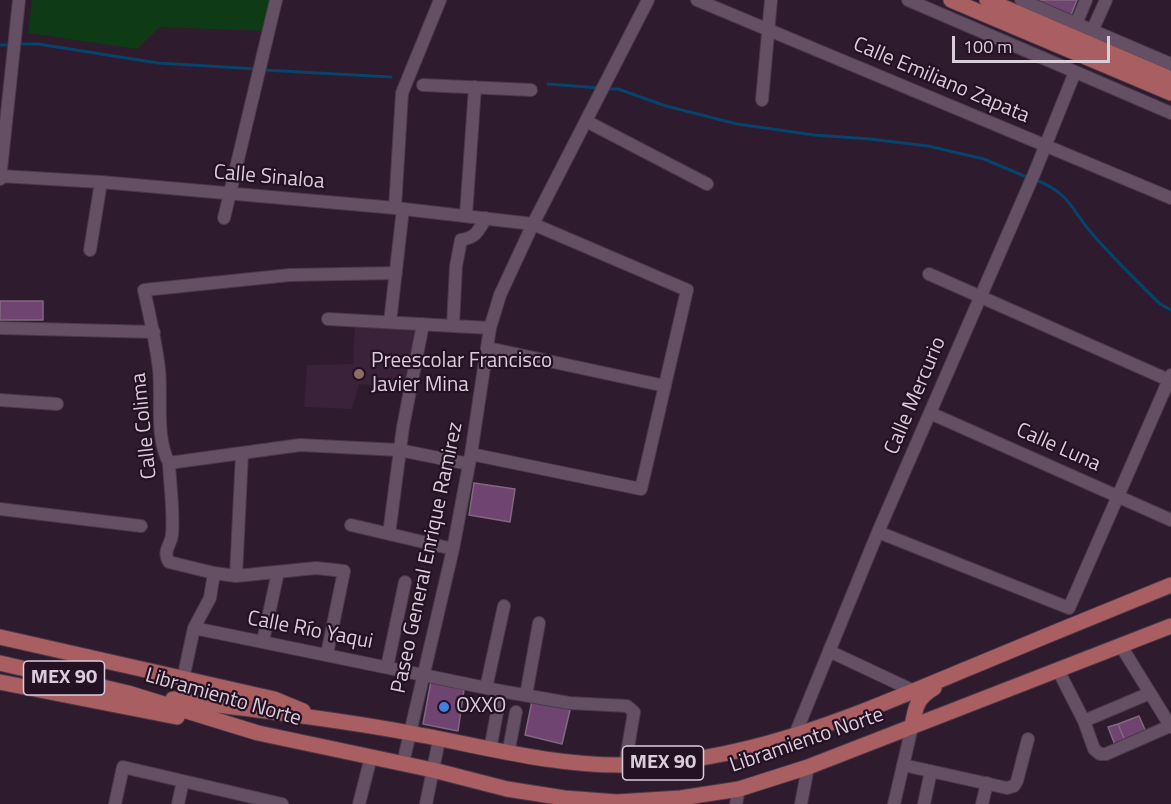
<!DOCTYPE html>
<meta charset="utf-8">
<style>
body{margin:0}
#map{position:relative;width:1171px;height:804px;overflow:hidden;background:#2e1b2e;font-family:"Titillium Web",sans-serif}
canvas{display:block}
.scale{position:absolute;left:952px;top:36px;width:158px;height:27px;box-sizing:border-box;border:3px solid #dacdda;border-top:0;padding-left:8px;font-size:18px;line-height:21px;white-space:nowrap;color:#dacdda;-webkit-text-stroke:4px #241124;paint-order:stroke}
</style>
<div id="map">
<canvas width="1171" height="804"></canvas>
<div class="scale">100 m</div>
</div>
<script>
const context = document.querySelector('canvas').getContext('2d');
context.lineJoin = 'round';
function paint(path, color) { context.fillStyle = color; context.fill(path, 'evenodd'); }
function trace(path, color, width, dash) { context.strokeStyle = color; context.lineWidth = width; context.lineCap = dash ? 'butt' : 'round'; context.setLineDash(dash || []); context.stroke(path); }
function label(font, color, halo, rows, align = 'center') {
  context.font = font + ' "Titillium Web",sans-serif'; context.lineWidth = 4.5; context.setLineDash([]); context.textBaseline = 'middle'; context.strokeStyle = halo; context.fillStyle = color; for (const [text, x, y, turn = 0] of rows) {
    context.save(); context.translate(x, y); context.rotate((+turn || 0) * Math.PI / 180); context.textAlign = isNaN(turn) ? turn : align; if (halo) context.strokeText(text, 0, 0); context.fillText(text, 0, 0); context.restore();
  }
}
paint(new Path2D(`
 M355 324 418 332 409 388 359 384 352 409 304 407 307 365 353 364Z`), '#3a223a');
paint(new Path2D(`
 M32 0H270L264 31 160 27 137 49 28 33Z`), '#0e3a16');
trace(new Path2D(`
 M16 44H38L158 63 257 69
 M0 45H10
 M264 70 391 77
 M548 84 600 88
 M607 89H618L666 106 737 124 814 135 870 139 928 146 984 159 1029 178
 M1036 180C1073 195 1070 210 1095 237 1115 260 1138 282 1160 304L1171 310`), '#07436b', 3);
const building = new Path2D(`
 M1036 0H1077L1071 15Z
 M0 301H43V320H0Z
 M474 483 515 489 510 522 469 515Z
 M431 681 464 690 458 731 423 724Z
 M532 701 570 710 562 744 525 735Z
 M1139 716 1146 732 1125 741 1118 724Z
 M1118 724 1125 741 1115 745 1108 727Z`);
paint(building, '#704470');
trace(building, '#80687f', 1.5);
const minor = new Path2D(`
 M697 0 1171 198
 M908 0 1171 113
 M1021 0 1171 64
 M1076 24 1086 0
 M1092 31 1106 0
 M423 85 531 90
 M762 100 771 0
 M586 121 707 184
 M0 176 101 182 395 208 533 224 687 290 641 489 471 454
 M0 179 19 0
 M395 208 402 93 440 0
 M466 215 475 87
 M224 218 276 0
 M90 250 101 182
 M929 274 1171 381
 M328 319 490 328
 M390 322 403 209
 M453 325 456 266 461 240C477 237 478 231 486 218
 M0 328 154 332
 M488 348 665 386
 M0 400 57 404
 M930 413 1171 520
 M169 463 300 445 399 450 469 464
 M0 509 141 526
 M351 525 453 549
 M878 532 1069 608 1171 375
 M389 534 403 427 423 324
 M236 576 242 453
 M194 628 501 691 569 703 627 706 634 712 625 765
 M263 641 278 572
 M1121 646 1171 727
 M829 651 914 691
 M327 654 344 571 316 568 236 576 214 573 169 562C162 551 171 545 172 535 174 512 170 486 169 463 155 437 162 398 159 369 156 343 150 317 144 290L290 275 396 273
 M387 667 405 582
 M1058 670 1084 721 1094 749 1100 754H1106L1170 726
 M183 679 194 628 210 598 214 573
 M486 688 504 606
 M526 695 539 623
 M1084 721 1150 693
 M794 737 878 532 1034 174 1075 72
 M490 750 501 691
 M508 754 516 712
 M403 763 453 549 471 454 490 328 500 295 533 224 648 0
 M903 765 1007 788 1014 786 1017 781 1028 739
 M115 804 123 767 282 804
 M178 804 183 781
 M359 804 371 757
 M426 804 439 740
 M736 804 739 789
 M801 804 808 767
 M894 804 912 727
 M924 804 931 771
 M982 804 987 783`);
const major = new Path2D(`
 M951 0 1171 93
 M987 0 1171 79
 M0 637 274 699 303 711
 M0 663 128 693 258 733 433 770 507 789 564 798 617 802 681 798 739 789 808 767 1171 626
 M0 682 177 717
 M173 699C252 710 332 718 410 733 482 746 552 766 626 765 748 763 858 714 969 668 1036 640 1104 612 1171 585
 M912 727C915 708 917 697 934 688`);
trace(minor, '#493949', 14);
trace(major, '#493949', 17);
trace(minor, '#654f65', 12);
trace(major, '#a95f61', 15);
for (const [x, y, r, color] of [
 [359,374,6,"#8d6e63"],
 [444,707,6,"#3f7fe0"]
]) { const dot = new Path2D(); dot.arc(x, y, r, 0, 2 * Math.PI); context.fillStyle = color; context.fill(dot); trace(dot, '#241124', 2); }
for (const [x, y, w] of [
 [64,678,81],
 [663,763,81]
]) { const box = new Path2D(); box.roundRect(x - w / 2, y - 17, w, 34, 4.5); context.fillStyle = '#241124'; context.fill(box); trace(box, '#dacdda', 1.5); }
label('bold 20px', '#dacdda', null, [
 ["MEX 90",64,678],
 ["MEX 90",663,763]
]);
label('21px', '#dacdda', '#241124', [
 ["Calle Emiliano Zapata",941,81,23],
 ["Calle Sinaloa",269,178,5],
 ["Calle Mercurio",916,396,-67],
 ["Calle Colima",145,426,-96],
 ["Calle Luna",1058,448,24],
 ["Paseo General Enrique Ramirez",428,558,-78],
 ["Calle Río Yaqui",310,631,11],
 ["Libramiento Norte",223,698,16],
 ["Libramiento Norte",807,741,-19]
]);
label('21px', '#dacdda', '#241124', [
 ["Preescolar Francisco",371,362],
 ["Javier Mina",371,386],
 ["OXXO",456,707]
], 'left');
</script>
